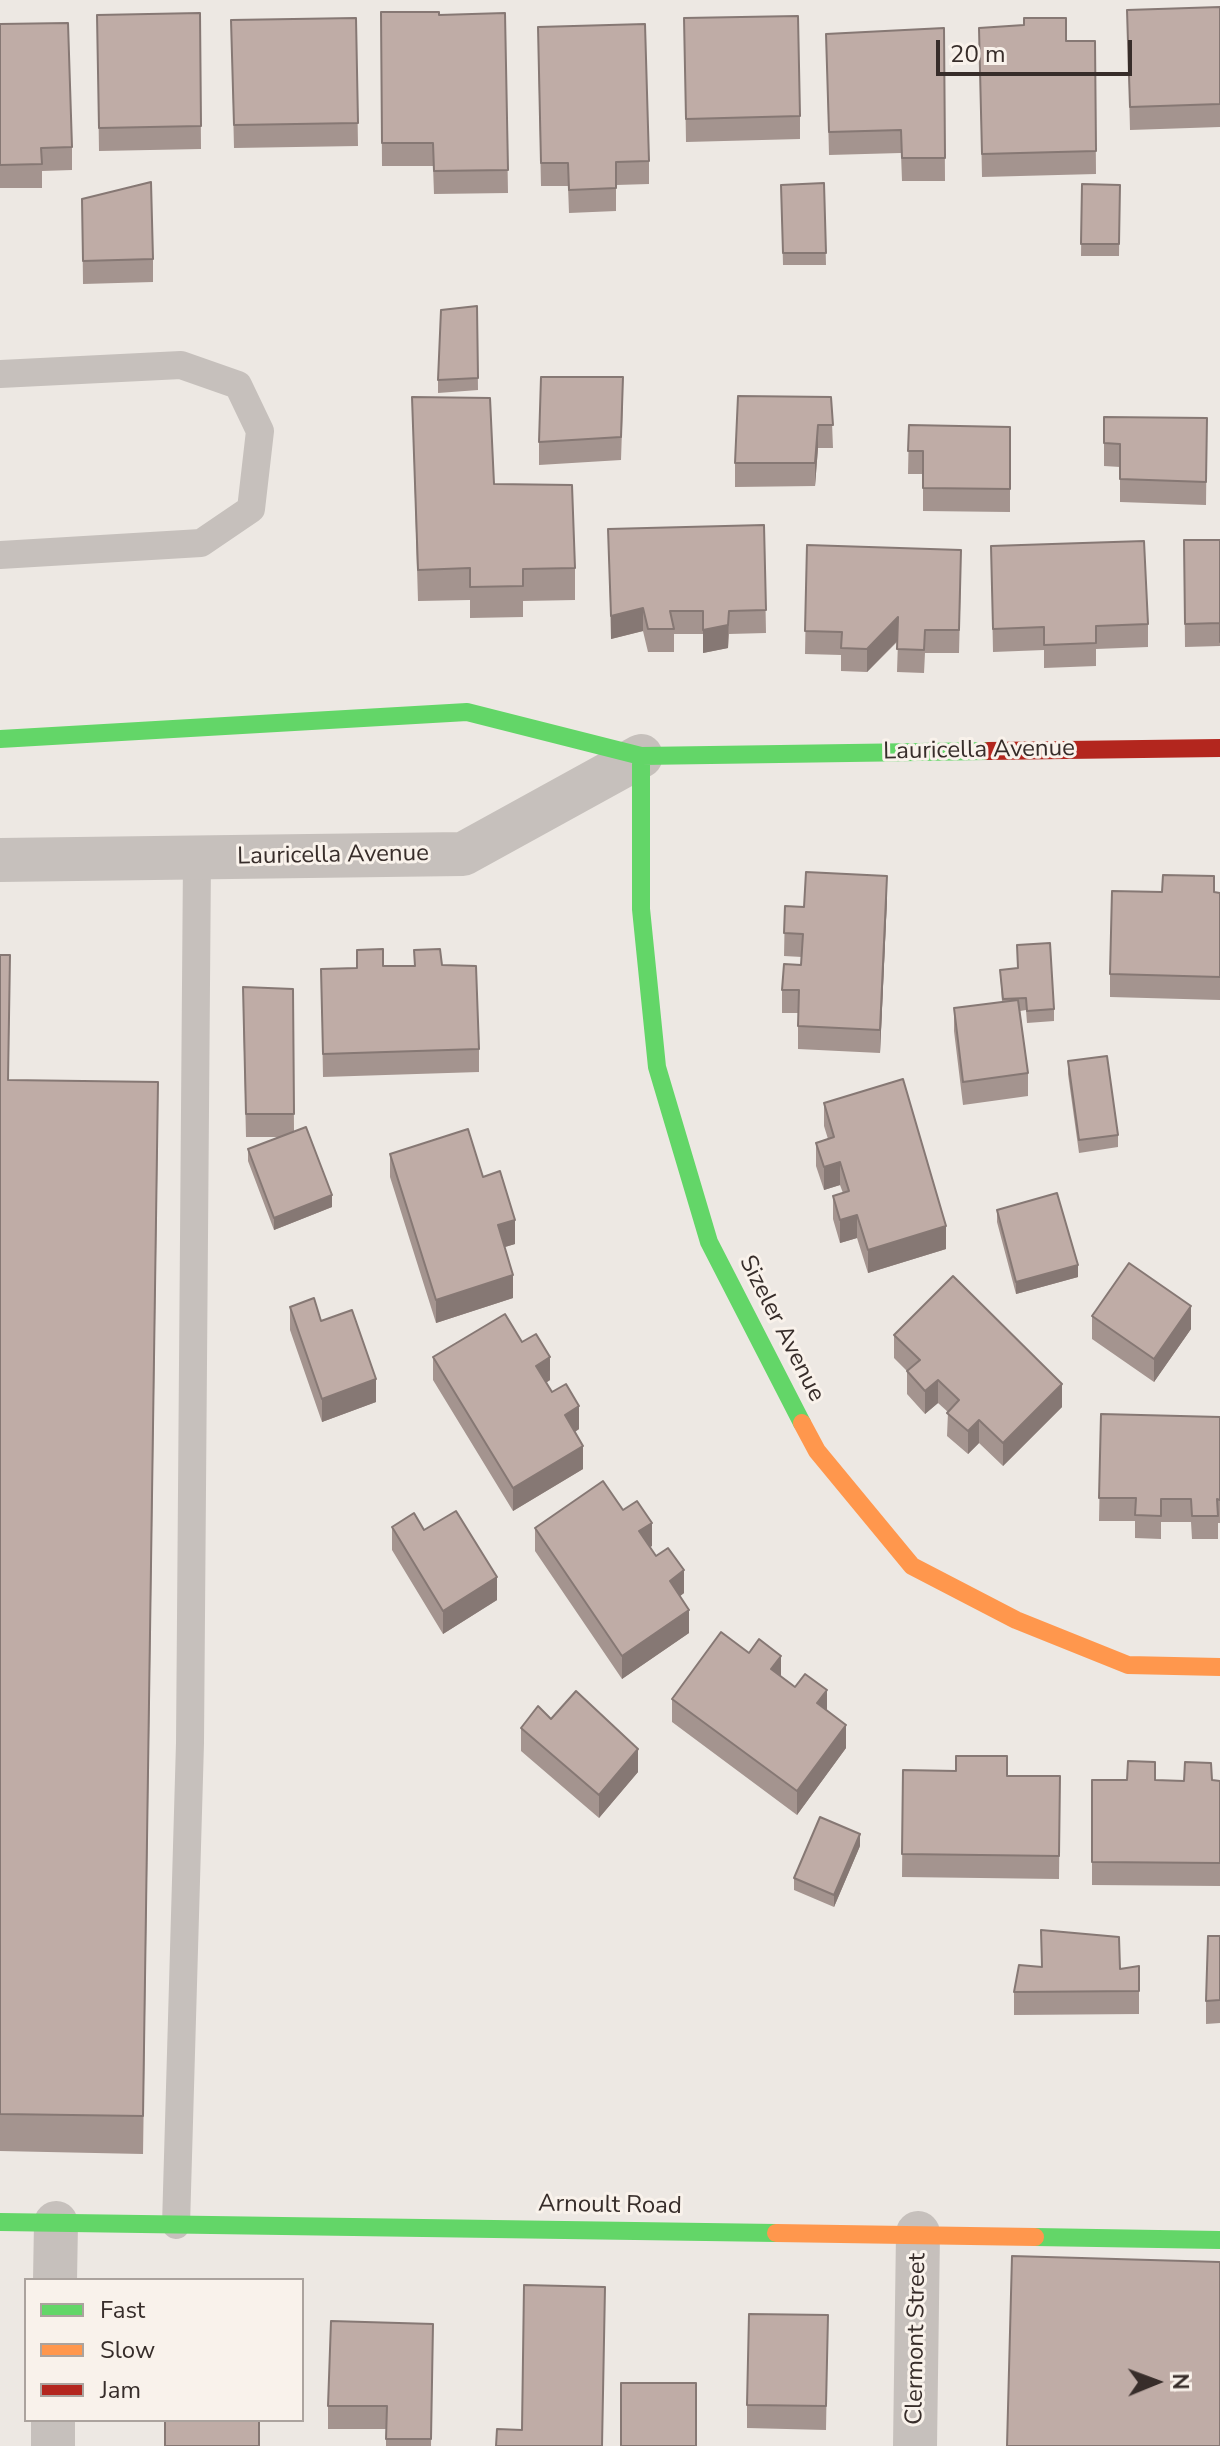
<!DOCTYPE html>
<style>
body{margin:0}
#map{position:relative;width:1220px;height:2446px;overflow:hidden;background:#ede8e3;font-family:"Nunito Sans",sans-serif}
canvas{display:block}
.legend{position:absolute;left:24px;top:2278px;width:280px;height:144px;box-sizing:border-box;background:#f9f2eb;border:2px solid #aba39e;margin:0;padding:10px 14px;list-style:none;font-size:24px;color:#372d2a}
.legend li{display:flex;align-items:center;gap:16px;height:40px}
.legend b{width:40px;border:2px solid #aba39e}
.north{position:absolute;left:1116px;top:2342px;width:80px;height:80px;-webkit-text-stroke:6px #f9f2eb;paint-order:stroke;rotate:89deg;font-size:22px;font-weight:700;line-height:32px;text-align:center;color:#372d2a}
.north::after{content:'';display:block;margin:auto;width:28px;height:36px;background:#372d2a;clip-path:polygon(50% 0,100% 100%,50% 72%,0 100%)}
.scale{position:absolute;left:936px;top:40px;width:196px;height:36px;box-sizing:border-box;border:4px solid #372d2a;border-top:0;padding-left:10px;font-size:24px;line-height:28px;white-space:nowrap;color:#372d2a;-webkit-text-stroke:6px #f9f2eb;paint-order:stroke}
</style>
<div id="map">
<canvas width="1220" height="2446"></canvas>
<ul class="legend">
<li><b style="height:10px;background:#63d668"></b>Fast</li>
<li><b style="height:10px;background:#ff974d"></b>Slow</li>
<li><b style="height:10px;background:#b3261e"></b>Jam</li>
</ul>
<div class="north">N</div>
<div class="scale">20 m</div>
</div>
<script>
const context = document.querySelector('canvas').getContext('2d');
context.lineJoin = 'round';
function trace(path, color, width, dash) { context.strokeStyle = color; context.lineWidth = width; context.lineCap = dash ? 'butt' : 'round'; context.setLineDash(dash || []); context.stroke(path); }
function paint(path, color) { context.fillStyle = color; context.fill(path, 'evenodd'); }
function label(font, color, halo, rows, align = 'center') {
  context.font = font + ' "Nunito Sans",sans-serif'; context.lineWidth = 6; context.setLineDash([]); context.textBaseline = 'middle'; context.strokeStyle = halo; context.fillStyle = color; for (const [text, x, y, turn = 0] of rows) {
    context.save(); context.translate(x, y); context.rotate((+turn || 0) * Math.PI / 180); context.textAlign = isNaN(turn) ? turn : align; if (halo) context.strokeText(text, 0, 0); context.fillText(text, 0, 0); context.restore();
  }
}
trace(new Path2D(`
 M0 374 181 365 238 385 260 431 251 509 201 543 0 555
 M176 2225 190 1743 197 858`), '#c6c0bc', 28);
trace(new Path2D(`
 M0 860 463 854 641 756
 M55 2280 56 2223
 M53 2446V2420
 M915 2446 918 2233`), '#c6c0bc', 44);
trace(new Path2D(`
 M0 739 467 712 641 756 988 751
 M641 756V909L657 1067 709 1242 802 1423
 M0 2222 776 2233
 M1035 2237 1220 2240`), '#63d668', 18);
trace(new Path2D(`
 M802 1423 817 1451 912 1566 1016 1620 1128 1665 1220 1667
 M776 2233 1035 2237`), '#ff974d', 18);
trace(new Path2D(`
 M988 751 1220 748`), '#b3261e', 18);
paint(new Path2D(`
 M1220 7V127L1130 130 1127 10Z
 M381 12 439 15 505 13 508 193 434 194 433 166H382Z
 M200 13 201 149 99 151 97 15Z
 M356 18 358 146 234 148 231 20Z
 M684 18 800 116V139L686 142Z
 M0 24 72 147V170L42 171V188H0Z
 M944 28 945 181H902L901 153 829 155 826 34Z
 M979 28 1066 41H1095L1096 174 982 177Z
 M538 50 649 161V184L616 185V211L569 213 568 186H541Z
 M824 183 826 265H783L781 185Z
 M1082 184 1120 185 1119 256H1081Z
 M82 199 153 259V282L83 284Z
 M477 306 478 390 438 393V380Z
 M412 397 575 568V600L523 601V617L470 618V600L418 601Z
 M831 397 833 448H818L815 486 735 487V463Z
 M623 400 621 460 539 465V442Z
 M1104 417 1207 418 1206 505 1120 502V467L1104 466Z
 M909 425 1010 427V512L923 511V474H908Z
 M764 525 766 633 729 634 728 648 703 653V634H674V652H648L643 631 611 639 608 529Z
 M1184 540H1220V665V646L1185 647Z
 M807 545 961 573 959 653H925L924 673 897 672 898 641 867 672 841 671V655L805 654Z
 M991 546 1148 624V647L1096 649V666L1044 668V650L993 652Z
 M1214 892 1220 893V1000L1110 997V974Z
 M887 899 880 1053 798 1049V1013H782V990L801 965 802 957 784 956 785 906 804 907Z
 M0 955 10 993 8 1080 158 1120 143 2154 0 2151Z
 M442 965 479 1049V1072L323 1077 321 969Z
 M1000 970 1054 1009V1021L1027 1023 1026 1010 1020 1011 1028 1073V1096L963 1105 954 1031V1008L1002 1002Z
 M293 989 294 1131 332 1207 274 1230 248 1161V1149L279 1137H246L243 1010Z
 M1068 1061 1118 1135V1147L1079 1153 1068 1074Z
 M824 1103 946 1249 868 1273 857 1238 840 1243 833 1219V1196L843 1193 840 1185 824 1190 816 1166V1143L828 1139 824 1126Z
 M390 1154 483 1177 515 1244 505 1247 513 1298 436 1323 390 1177Z
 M997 1210 1078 1277 1016 1294 997 1222Z
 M290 1307 321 1321 376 1402 322 1422 290 1330Z
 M1092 1316 1191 1329 1154 1382 1092 1339Z
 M894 1335 1062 1407 1003 1466 979 1443 968 1454 947 1436 948 1412 938 1403 925 1414 907 1394V1371L894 1358Z
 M522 1342 550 1380 546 1383 552 1392 579 1429 575 1432 583 1469 513 1511 433 1380V1357Z
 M1101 1414 1220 1417V1523H1218V1539H1192L1191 1522H1161V1539L1135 1538V1521H1099Z
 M623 1510 652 1546 649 1547 656 1556 684 1593 680 1596 689 1633 622 1679 535 1551V1528Z
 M392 1527 424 1530 497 1600 443 1634 392 1550Z
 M781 1676 827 1711 846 1748 797 1815 672 1722V1699Z
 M551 1719 638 1772 599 1818 521 1751V1728Z
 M903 1770 1007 1776H1060L1059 1879 902 1877Z
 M1092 1780 1220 1781V1886L1092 1885Z
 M860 1846 834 1907 794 1890V1878Z
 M1220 1936V2023L1206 2024V2001Z
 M1139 1966V2014L1014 2015V1992L1041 1967 1120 1969Z
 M828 2315 826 2430 747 2428V2405Z
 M433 2324 431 2446H386V2429H328V2406Z`), '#a4948f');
paint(new Path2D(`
 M818 425V448L815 486V463Z
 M643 608V631L611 639V616Z
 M729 611 728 648 703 653V630Z
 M898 617V640L867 672V649Z
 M887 876V899L880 1053V1030Z
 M840 1162V1185L824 1190V1167Z
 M332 1195V1207L274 1230V1218Z
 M857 1215V1238L840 1243V1220Z
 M515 1220V1244L498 1249V1225Z
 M946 1226V1249L868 1273V1250Z
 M1078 1265V1277L1016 1294V1282Z
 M513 1275V1298L436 1323V1300Z
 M1191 1306V1329L1154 1382V1359Z
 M550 1357V1380L536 1389V1366Z
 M376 1379V1402L322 1422V1399Z
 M938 1380V1403L925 1414V1391Z
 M1062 1384V1407L1003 1466V1443Z
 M579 1406V1429L565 1438V1415Z
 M979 1420V1443L968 1454V1431Z
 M583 1446V1469L513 1511V1488Z
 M652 1523V1546L639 1554V1531Z
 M684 1570V1593L670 1604V1581Z
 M497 1577V1600L443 1634V1611Z
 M689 1610V1633L622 1679V1656Z
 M781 1656V1679L771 1669Z
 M827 1690V1713L817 1703Z
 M846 1725V1748L797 1815V1791Z
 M638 1749V1772L599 1818V1795Z
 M860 1834V1846L834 1907V1895Z`), '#867874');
const building = new Path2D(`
 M1220 7V104L1130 107 1127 10Z
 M381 12H439V15L505 13 508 170 434 171 433 143H382Z
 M200 13 201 126 99 128 97 15Z
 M798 16 800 116 686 119 684 18Z
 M356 18 358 123 234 125 231 20Z
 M1024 18H1066V41H1095L1096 151 982 154 979 28 1024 25Z
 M68 23 72 147 41 148 42 164 0 165V24Z
 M645 24 649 161 616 162V188L569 190 568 163H541L538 27Z
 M944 28 945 158H902L901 130 829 132 826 34Z
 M151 182 153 259 83 261 82 199Z
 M824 183 826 253H783L781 185Z
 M1082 184 1120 185 1119 244H1081Z
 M477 306 478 378 438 380 441 310Z
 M541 377H623L621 437 539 442Z
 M738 396 831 397 833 425H818L815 463H735Z
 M412 397 490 398 494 484 572 485 575 568 523 569V586L470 587V568L418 570Z
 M1104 417 1207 418 1206 482 1120 479V444L1104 443Z
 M909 425 1010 427V489L923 488V451H908Z
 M764 525 766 610 729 611 728 625 703 630V611H670L674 629H648L643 608 611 616 608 529Z
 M1184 540H1220V642V623L1185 624Z
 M1144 541 1148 624 1096 626V643L1044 645V627L993 629 991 546Z
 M807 545 961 550 959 630H925L924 650 897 649 898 617 867 649 841 648 842 632 805 631Z
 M806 872 887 876 880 1030 798 1026 799 990H782L784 964 801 965 803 934 784 933 785 906 804 907Z
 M1163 875 1214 876V892L1220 893V977L1110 974 1112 891 1162 892Z
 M1050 943 1054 1009 1027 1011 1026 998 1003 999 1000 970 1018 968 1017 945Z
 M383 949V966H415L414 950 440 949 442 965 476 966 479 1049 323 1054 321 969 357 968V950Z
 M0 955H10L8 1080 158 1082 143 2116 0 2114Z
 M243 987 293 989 294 1114H246Z
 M1018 1000 1028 1073 963 1082 954 1008Z
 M1107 1056 1118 1135 1079 1140 1068 1061Z
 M903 1079 946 1226 868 1250 857 1215 840 1220 833 1196 849 1191 840 1162 824 1167 816 1143 834 1137 824 1103Z
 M306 1127 332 1195 274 1218 248 1149Z
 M468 1129 483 1177 500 1171 515 1220 498 1225 513 1275 436 1300 390 1154Z
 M1057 1193 1078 1265 1016 1282 997 1210Z
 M1129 1263 1191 1306 1154 1359 1092 1316Z
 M953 1276 1062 1384 1003 1443 979 1420 968 1431 947 1413 959 1400 938 1380 925 1391 907 1371 920 1360 894 1335Z
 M314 1298 321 1321 352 1310 376 1379 322 1399 290 1307Z
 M505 1314 522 1342 536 1334 550 1357 536 1366 552 1392 566 1384 579 1406 565 1415 583 1446 513 1488 433 1357Z
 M1101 1414 1220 1417V1500L1217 1499 1218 1516H1192L1191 1499H1161V1516L1135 1515 1136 1498H1099Z
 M603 1481 623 1510 637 1501 652 1523 639 1531 656 1556 668 1548 684 1570 670 1581 689 1610 622 1656 535 1528Z
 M456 1511 497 1577 443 1611 392 1527 414 1513 424 1530Z
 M721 1632 749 1653 759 1639 781 1656 771 1669 795 1687 805 1674 827 1690 817 1703 846 1725 797 1791 672 1699Z
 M576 1691 638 1749 599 1795 521 1728 538 1706 551 1719Z
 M956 1756H1007V1776H1060L1059 1856 902 1854 903 1770 956 1771Z
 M1128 1761 1155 1762V1780L1184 1781 1185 1762 1211 1763 1212 1780 1220 1781V1863L1092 1862V1780H1127Z
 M820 1817 860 1834 834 1895 794 1878Z
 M1041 1930 1119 1937 1120 1969 1139 1966V1991L1014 1992 1019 1965 1042 1967Z
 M1208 1936H1220V2000L1206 2001Z
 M1012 2256 1220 2262V2446H1007Z
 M524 2285 605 2287 602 2446H496L497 2429 522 2430Z
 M749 2314 828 2315 826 2406 747 2405Z
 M331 2321 433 2324 431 2439H386L387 2406H328Z
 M621 2383H696V2446H621Z
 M165 2420H259V2446H165Z`);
paint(building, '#bfaca6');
trace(building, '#867874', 2);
label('24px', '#372d2a', '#f9f2eb', [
 ["Lauricella Avenue",979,751,-1],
 ["Lauricella Avenue",333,856,-1],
 ["Sizeler Avenue",781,1329,63],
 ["Arnoult Road",610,2206,1],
 ["Clermont Street",917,2339,-89]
]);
</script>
